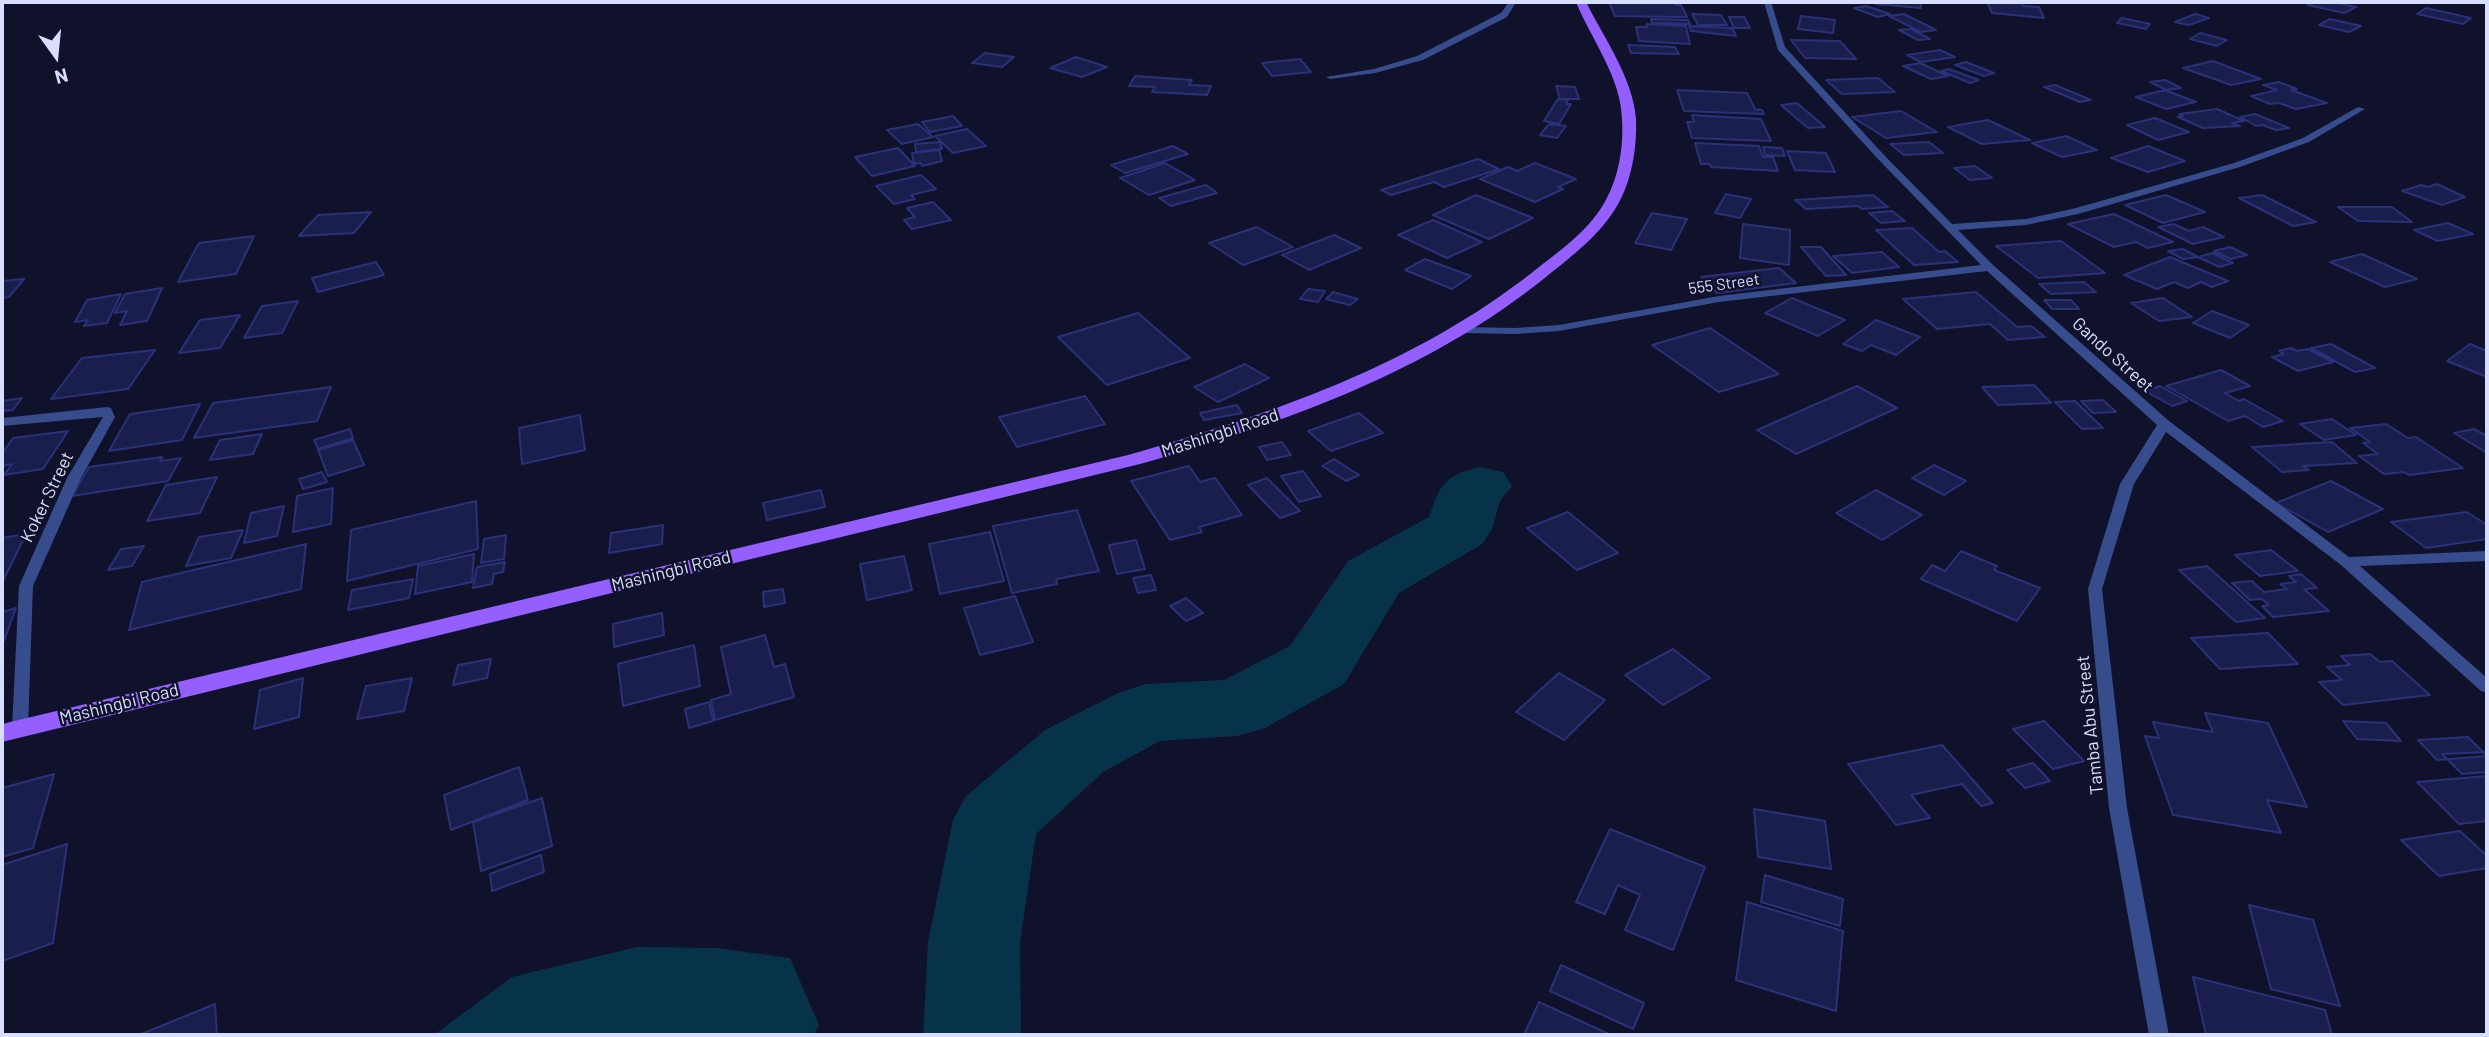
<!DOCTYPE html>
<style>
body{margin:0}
#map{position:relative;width:2489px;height:1037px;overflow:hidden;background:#0f122a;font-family:Barlow,sans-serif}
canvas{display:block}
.frame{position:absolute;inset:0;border:4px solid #d8deff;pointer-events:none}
.north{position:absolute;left:21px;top:21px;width:70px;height:70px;-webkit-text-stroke:5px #0f122a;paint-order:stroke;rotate:165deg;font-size:19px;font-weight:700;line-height:28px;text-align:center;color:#d8deff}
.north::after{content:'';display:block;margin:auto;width:24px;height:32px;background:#d8deff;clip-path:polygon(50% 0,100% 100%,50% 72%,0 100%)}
</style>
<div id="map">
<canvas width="2489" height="1037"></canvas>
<div class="frame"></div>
<div class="north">N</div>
</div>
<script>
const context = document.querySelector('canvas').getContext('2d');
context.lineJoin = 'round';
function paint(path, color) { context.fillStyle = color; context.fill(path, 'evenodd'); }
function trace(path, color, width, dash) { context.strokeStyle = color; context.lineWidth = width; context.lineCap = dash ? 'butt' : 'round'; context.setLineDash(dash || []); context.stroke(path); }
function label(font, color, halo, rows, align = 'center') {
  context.font = font + ' Barlow,sans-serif'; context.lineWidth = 5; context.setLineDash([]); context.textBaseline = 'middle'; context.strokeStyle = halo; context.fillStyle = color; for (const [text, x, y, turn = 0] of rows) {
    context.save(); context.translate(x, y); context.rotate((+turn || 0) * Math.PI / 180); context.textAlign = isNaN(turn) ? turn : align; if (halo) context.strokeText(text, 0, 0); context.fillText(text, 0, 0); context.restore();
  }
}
paint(new Path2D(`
 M637 947 717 948 790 958 819 1025 814 1035H434L512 977Z`), '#07334a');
paint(new Path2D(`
 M1480 467 1503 472 1512 486 1500 501 1492 529 1482 544 1399 593 1344 684 1265 728 1237 736 1160 741 1103 772 1036 834 1020 942 1021 1035H923L928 942 953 820 966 796 1045 730 1118 693 1146 684 1224 680 1290 646 1348 561 1429 517C1441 483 1444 476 1480 467Z`), '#07334a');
const building = new Path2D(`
 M1609 2H1674L1675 5H1681L1687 17 1615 16Z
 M1876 2H1920L1921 8 1876 4Z
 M1987 2H2021L2023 6 2039 7 2044 18 1992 13Z
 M2314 2H2333L2356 7 2344 13 2308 5Z
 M1866 6 1890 14 1878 17 1854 8Z
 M2426 8 2471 18 2463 24 2417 14Z
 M1692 14 1721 15 1727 25H1698Z
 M1904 14 1936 30 1921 32 1889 16Z
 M2195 14 2209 18 2189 25 2175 22Z
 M1801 16 1835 20 1833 33 1798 29Z
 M1729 17H1744L1750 28H1734Z
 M2122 18 2150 24 2146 29 2117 23Z
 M1651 19 1688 20 1690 24 1652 23Z
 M2330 19 2361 26 2349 32 2319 25Z
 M1647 24 1686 26 1690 44 1639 41 1636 27H1647Z
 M1689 26 1732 28 1736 36 1691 31Z
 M1911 29 1930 39 1918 40 1899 30Z
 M2200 33 2227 40 2217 46 2190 39Z
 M1791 40 1840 41 1856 59 1805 58Z
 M1628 45 1675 47 1679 54 1631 53Z
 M1940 50 1955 57 1921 62 1907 55Z
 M985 53 1014 57 1002 67 972 63Z
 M1076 57 1107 67 1082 77 1050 68Z
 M1300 59 1311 72 1272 76 1262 63Z
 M2213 61 2261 79 2231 85 2183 68Z
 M1966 62 1994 73 1984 76 1955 65Z
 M1920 63 1948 76 1931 79 1903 66Z
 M1949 69 1979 80 1970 83 1941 71Z
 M1135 76 1192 80 1189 85 1211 86 1207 95 1152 92 1155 87 1129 86Z
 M1878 78 1895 92 1842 94 1826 80Z
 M2165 80 2181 88 2166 90 2150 82Z
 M2279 82 2297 89 2291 90 2327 103 2296 109 2279 103 2270 104 2251 96 2277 90 2263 85Z
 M2055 85 2091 100 2080 102 2044 87Z
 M1556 86 1575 87 1579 99H1560Z
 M1677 90 1747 93 1755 109 1762 110 1764 114 1684 111Z
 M2165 90 2196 102 2166 109 2136 97Z
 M1558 99 1568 100 1566 104H1571L1559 124 1544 121Z
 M1797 103 1825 127 1808 128 1781 105Z
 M2217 109 2244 121 2232 123 2240 126 2203 128 2178 117 2183 116 2179 114Z
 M1901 111 1937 132 1886 138 1852 117Z
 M2255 114 2289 128 2276 130 2262 125 2256 126 2240 117Z
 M1692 115 1761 119 1771 141 1692 138 1687 122H1694Z
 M953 116 962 126 930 132 922 122Z
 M2155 118 2189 132 2158 140 2127 125Z
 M1988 120 2030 140 1982 144 1948 127Z
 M918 124 933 137 902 144 887 130Z
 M1549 124 1566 126 1557 138 1540 135Z
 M967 129 986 146 953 153 935 136Z
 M2066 136 2097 150 2062 157 2032 143Z
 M940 142 942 149 916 152 915 144Z
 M1929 142 1943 153 1904 155 1890 144Z
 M1695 143 1759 146 1763 157H1773L1778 171 1711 167 1710 164H1701Z
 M1173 146 1188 154 1125 173 1111 165Z
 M2148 146 2185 161 2148 172 2111 158Z
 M1763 147 1782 148 1785 156 1765 155Z
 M898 148 915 166 872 176 855 157Z
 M939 150 942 161 922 166 921 163 914 164 912 153Z
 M1787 151 1826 153 1835 172 1795 170Z
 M1478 159 1499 169 1444 187 1434 182 1391 195 1381 190Z
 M1165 163 1195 180 1149 195 1120 178Z
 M1535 163 1576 179 1558 187 1563 189 1535 202 1480 179 1508 167 1517 171Z
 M1975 166 1992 178 1970 180 1954 168Z
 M921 175 936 189 911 195 915 199 894 204 876 186Z
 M2437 184 2465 197 2442 205 2402 191 2421 185 2428 187Z
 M1206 185 1217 193 1171 206 1159 198Z
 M1726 194 1751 199 1740 218 1715 213Z
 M1476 195 1533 218 1489 239 1433 215Z
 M1873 195 1888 207 1862 209 1858 206 1806 209 1795 200Z
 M2166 195 2205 212 2163 223 2125 205Z
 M2262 195 2316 222 2293 226 2239 198Z
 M933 202 951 220 912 229 904 220 915 217 907 208Z
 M2338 207H2392L2412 222 2358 221Z
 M1892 211 1905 221 1881 223 1869 213Z
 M371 212 354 233 299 236 318 215Z
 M1652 213 1687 219 1671 250 1635 243Z
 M2114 214 2173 242 2148 248 2136 242 2114 247 2068 224Z
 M1433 220 1482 242 1447 258 1398 235Z
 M2448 223 2473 234 2438 241 2414 230Z
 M1743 224 1790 230 1789 265 1740 258Z
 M2174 224 2189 231 2203 227 2224 237 2193 244 2158 227Z
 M1257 227 1293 247 1243 265 1209 243Z
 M1912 228 1939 252 1945 251 1958 262 1914 265 1876 230Z
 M1334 235 1361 248 1309 270 1282 255Z
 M254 236 236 274 178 282 199 243Z
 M2061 241 2105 273 2038 278 1996 246Z
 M1801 247H1821L1846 275 1826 276Z
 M2230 247 2247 255 2231 259 2214 251Z
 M2183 249 2198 257 2183 259 2168 251Z
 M1882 252 1899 267 1852 273 1833 256Z
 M2213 253 2233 263 2219 267 2198 257Z
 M2362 254 2417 279 2385 287 2330 262Z
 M2170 257 2228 281 2212 287 2201 282 2188 288 2174 282 2157 289 2124 275Z
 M1425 259 1471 276 1452 289 1405 270Z
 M376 262 384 275 318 292 312 278Z
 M1779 268 1796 283 1717 293 1701 277Z
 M24 279 9 297 2 298V281Z
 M2084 282 2096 292 2051 294 2039 284Z
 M162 288 147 321 120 325 127 311 115 313 125 294Z
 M1308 289 1325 291 1318 302 1300 299Z
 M1333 292 1358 299 1350 305 1326 299Z
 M1976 292 2017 327 2031 326 2045 337 2008 340 1990 324 1937 329 1903 299Z
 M121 294 107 323 84 326 88 320 75 322 87 300Z
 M1792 298 1845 320 1818 336 1765 313Z
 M2163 298 2192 317 2159 321 2131 303Z
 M2044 300H2071L2079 309H2052Z
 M298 301 282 333 244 338 262 306Z
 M2212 311 2249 325 2230 338 2193 323Z
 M1138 313 1190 358 1107 385 1058 337Z
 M240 315 220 348 179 353 200 320Z
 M1876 320 1920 337 1896 355 1871 345 1862 351 1843 344Z
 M1710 328 1779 374 1719 392 1652 345Z
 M2331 344 2375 368 2355 372 2311 348Z
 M2470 344 2487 351V377L2447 361Z
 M2291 348 2297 351 2308 349 2333 362 2298 371 2272 357 2284 354 2279 351Z
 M155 350 128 389 51 399 82 358Z
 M1245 364 1269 378 1218 402 1194 387Z
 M2221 370 2250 386 2225 393 2239 401 2244 399 2283 421 2263 427 2245 416 2228 421 2166 386Z
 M2034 385 2051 403 1998 405 1982 387Z
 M1857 386 1897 408 1796 454 1757 430Z
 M2160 386 2187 401 2172 406 2145 391Z
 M331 387 317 421 194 438 213 403Z
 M1085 396 1105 424 1017 447 999 417Z
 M22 398 13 410 2 411V401Z
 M2103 400 2116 412 2093 413 2081 401Z
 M2075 401 2103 428 2082 429 2055 402Z
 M200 404 182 440 109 451 130 414Z
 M1237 405 1242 413 1204 420 1200 413Z
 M1359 413 1383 433 1331 451 1308 431Z
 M580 415 585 450 522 464 519 428Z
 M2332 419 2356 435 2324 440 2300 424Z
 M2386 424 2408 438 2416 437 2463 468 2409 475 2404 472 2384 474 2359 456 2378 454 2363 443 2370 442 2350 428Z
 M350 429 353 438 318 449 314 440Z
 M2474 429 2487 436V453L2454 433Z
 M68 431 43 469 4 475 12 464 2 466V454L13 438Z
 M262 434 253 454 210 460 220 440Z
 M353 440 364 465 328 476 318 450Z
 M1282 442 1291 455 1267 460 1259 447Z
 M2332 442 2357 463 2303 466 2309 470 2282 472 2252 447Z
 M162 457 160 461 181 458 168 481 72 496 89 467Z
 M1334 459 1359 475 1346 481 1322 466Z
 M1934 465 1966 481 1944 495 1912 478Z
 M1189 466 1200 482 1215 478 1242 515 1199 527 1202 532 1170 540 1131 481Z
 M1303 471 1321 496 1299 502 1281 476Z
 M322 472 327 482 303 489 299 479Z
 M217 477 200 513 147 521 166 485Z
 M1267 478 1300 511 1280 518 1248 485Z
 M2331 481 2383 509 2328 532 2276 503Z
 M333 488 331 524 293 532 297 496Z
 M821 490 825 507 767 520 763 503Z
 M1876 490 1922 515 1882 540 1836 513Z
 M476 501 478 549 347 581 351 530Z
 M284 506 277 536 244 543 251 513Z
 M1077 510 1099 571 1056 579 1057 584 1012 593 993 526Z
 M1568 512 1618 553 1577 570 1527 528Z
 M2467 512 2487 525V539L2426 548 2391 522Z
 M663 525 662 544 609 553 611 533Z
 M243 530 231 558 186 566 199 537Z
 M990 532 1004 581 940 594 929 544Z
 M26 534 2 583V538Z
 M506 535 504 559 481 563 484 539Z
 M1136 540 1145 569 1117 574 1109 545Z
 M306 544 301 589 129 630 142 582Z
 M144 546 132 566 108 570 121 549Z
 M2271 550 2298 571 2260 576 2235 555Z
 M1961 551 1997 566 1994 570 2040 588 2017 621 1921 579 1932 565 1945 571Z
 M474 554 472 582 415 594 418 566Z
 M904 556 912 590 867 600 860 564Z
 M505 562 503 572 494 574 492 584 473 588 477 567Z
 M2207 566 2265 618 2236 622 2179 570Z
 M2301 574 2317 588 2304 589 2329 611 2273 617 2262 606 2269 605 2262 599 2250 600 2232 583 2252 581 2264 592 2287 589 2280 584 2296 582 2289 576Z
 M1151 575 1156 590 1138 593 1133 578Z
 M413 579 409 598 348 610 352 590Z
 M783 589 785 603 764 607 763 592Z
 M1015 596 1033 642 980 655 964 608Z
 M1186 598 1203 613 1186 621 1170 606Z
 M16 608 2 646V612Z
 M662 613 664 635 614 647 613 624Z
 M2268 633 2298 664 2220 669 2191 638Z
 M765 635 774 667 785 664 794 697 715 720 711 700 731 694 721 647Z
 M694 645 700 686 623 706 618 664Z
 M1673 649 1710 678 1663 705 1625 675Z
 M2370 654 2380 662 2392 661 2430 695 2343 705 2319 682 2342 680 2327 667 2350 665 2341 656Z
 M491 659 487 678 453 685 458 665Z
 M1559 673 1605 700 1564 740 1516 712Z
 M303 678 299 717 254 729 260 690Z
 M412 678 404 711 357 719 366 686Z
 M709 702 713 721 689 728 685 709Z
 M2205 713 2268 723 2307 807 2267 800 2281 833 2173 815 2145 736 2159 738 2153 722 2213 732Z
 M2044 721 2084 761 2053 769 2013 729Z
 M2343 721 2386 723 2401 741 2357 739Z
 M2468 737 2487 756 2437 760 2418 740Z
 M1942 745 1993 803 1981 806 1962 784 1911 795 1930 818 1896 825 1848 764Z
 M2487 752V772L2462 774 2442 754Z
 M2033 763 2050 781 2025 788 2007 770Z
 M519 767 528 800 451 830 444 795Z
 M54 774 33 848 2 857V788Z
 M2487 776V821L2459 824 2417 782Z
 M542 798 552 846 481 871 473 822Z
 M1754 809 1825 821 1831 869 1758 857Z
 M1610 829 1705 867 1673 950 1625 930 1640 895 1618 885 1605 914 1576 902Z
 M2460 831 2487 856V868L2439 876 2401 840Z
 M67 844 53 943 2 961V865Z
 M541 855 544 872 492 891 490 874Z
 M1765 875 1843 899 1840 926 1761 902Z
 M1747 902 1843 931 1836 1011 1736 980Z
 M2249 905 2313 920 2340 1006 2271 989Z
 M1561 965 1644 1003 1633 1029 1550 991Z
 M2193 977 2325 1010 2332 1035H2206Z
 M1539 1002 1611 1035H1524Z
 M215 1004 217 1035H139Z`);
paint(building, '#1a1e4c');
trace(building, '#2a3179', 2);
paint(new Path2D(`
 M1509 2H1516L1507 17 1423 60 1375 73 1330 79 1326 77 1374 69 1417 56 1501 13Z
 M1764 2H1771L1785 47 1884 155 1952 224 2026 219 2076 208 2234 163 2303 138 2358 107 2365 109 2309 142 2240 167 2078 214 2026 225 1958 230 1993 265 2169 421 2349 557 2487 551V561L2360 566 2487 678V693L2481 691 2341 565 2166 432 2134 484 2102 589 2127 808 2169 1035H2149L2109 808 2088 589 2120 484 2157 425 1987 271 1719 302 1559 331 1515 334 1464 333 1458 330 1464 327 1515 328 1559 325 1719 296 1981 265 1878 159 1778 50Z
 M107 407 111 408 115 417 81 478 33 586 28 728 26 732 20 734 14 732 12 728 19 586 67 478 103 417 2 426V418Z`), '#374c8c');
paint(new Path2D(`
 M1576 2H1586C1604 38 1633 78 1636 119 1637 147 1632 181 1617 206 1600 235 1572 256 1546 277 1428 372 1285 423 1140 464L2 742V724L1128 455C1272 414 1415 365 1534 271 1558 252 1587 232 1603 205 1618 181 1624 148 1622 119 1621 77 1591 39 1576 2Z`), '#955fff');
label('16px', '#d8deff', '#0f122a', [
 ["555 Street",1724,284,-8]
]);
label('18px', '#d8deff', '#0f122a', [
 ["Gando Street",2113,355,42],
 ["Mashingbi Road",1220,433,-18],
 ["Koker Street",47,497,-64],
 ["Mashingbi Road",671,571,-14],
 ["Mashingbi Road",119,704,-14],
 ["Tamba Abu Street",2090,725,-96]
]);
</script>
